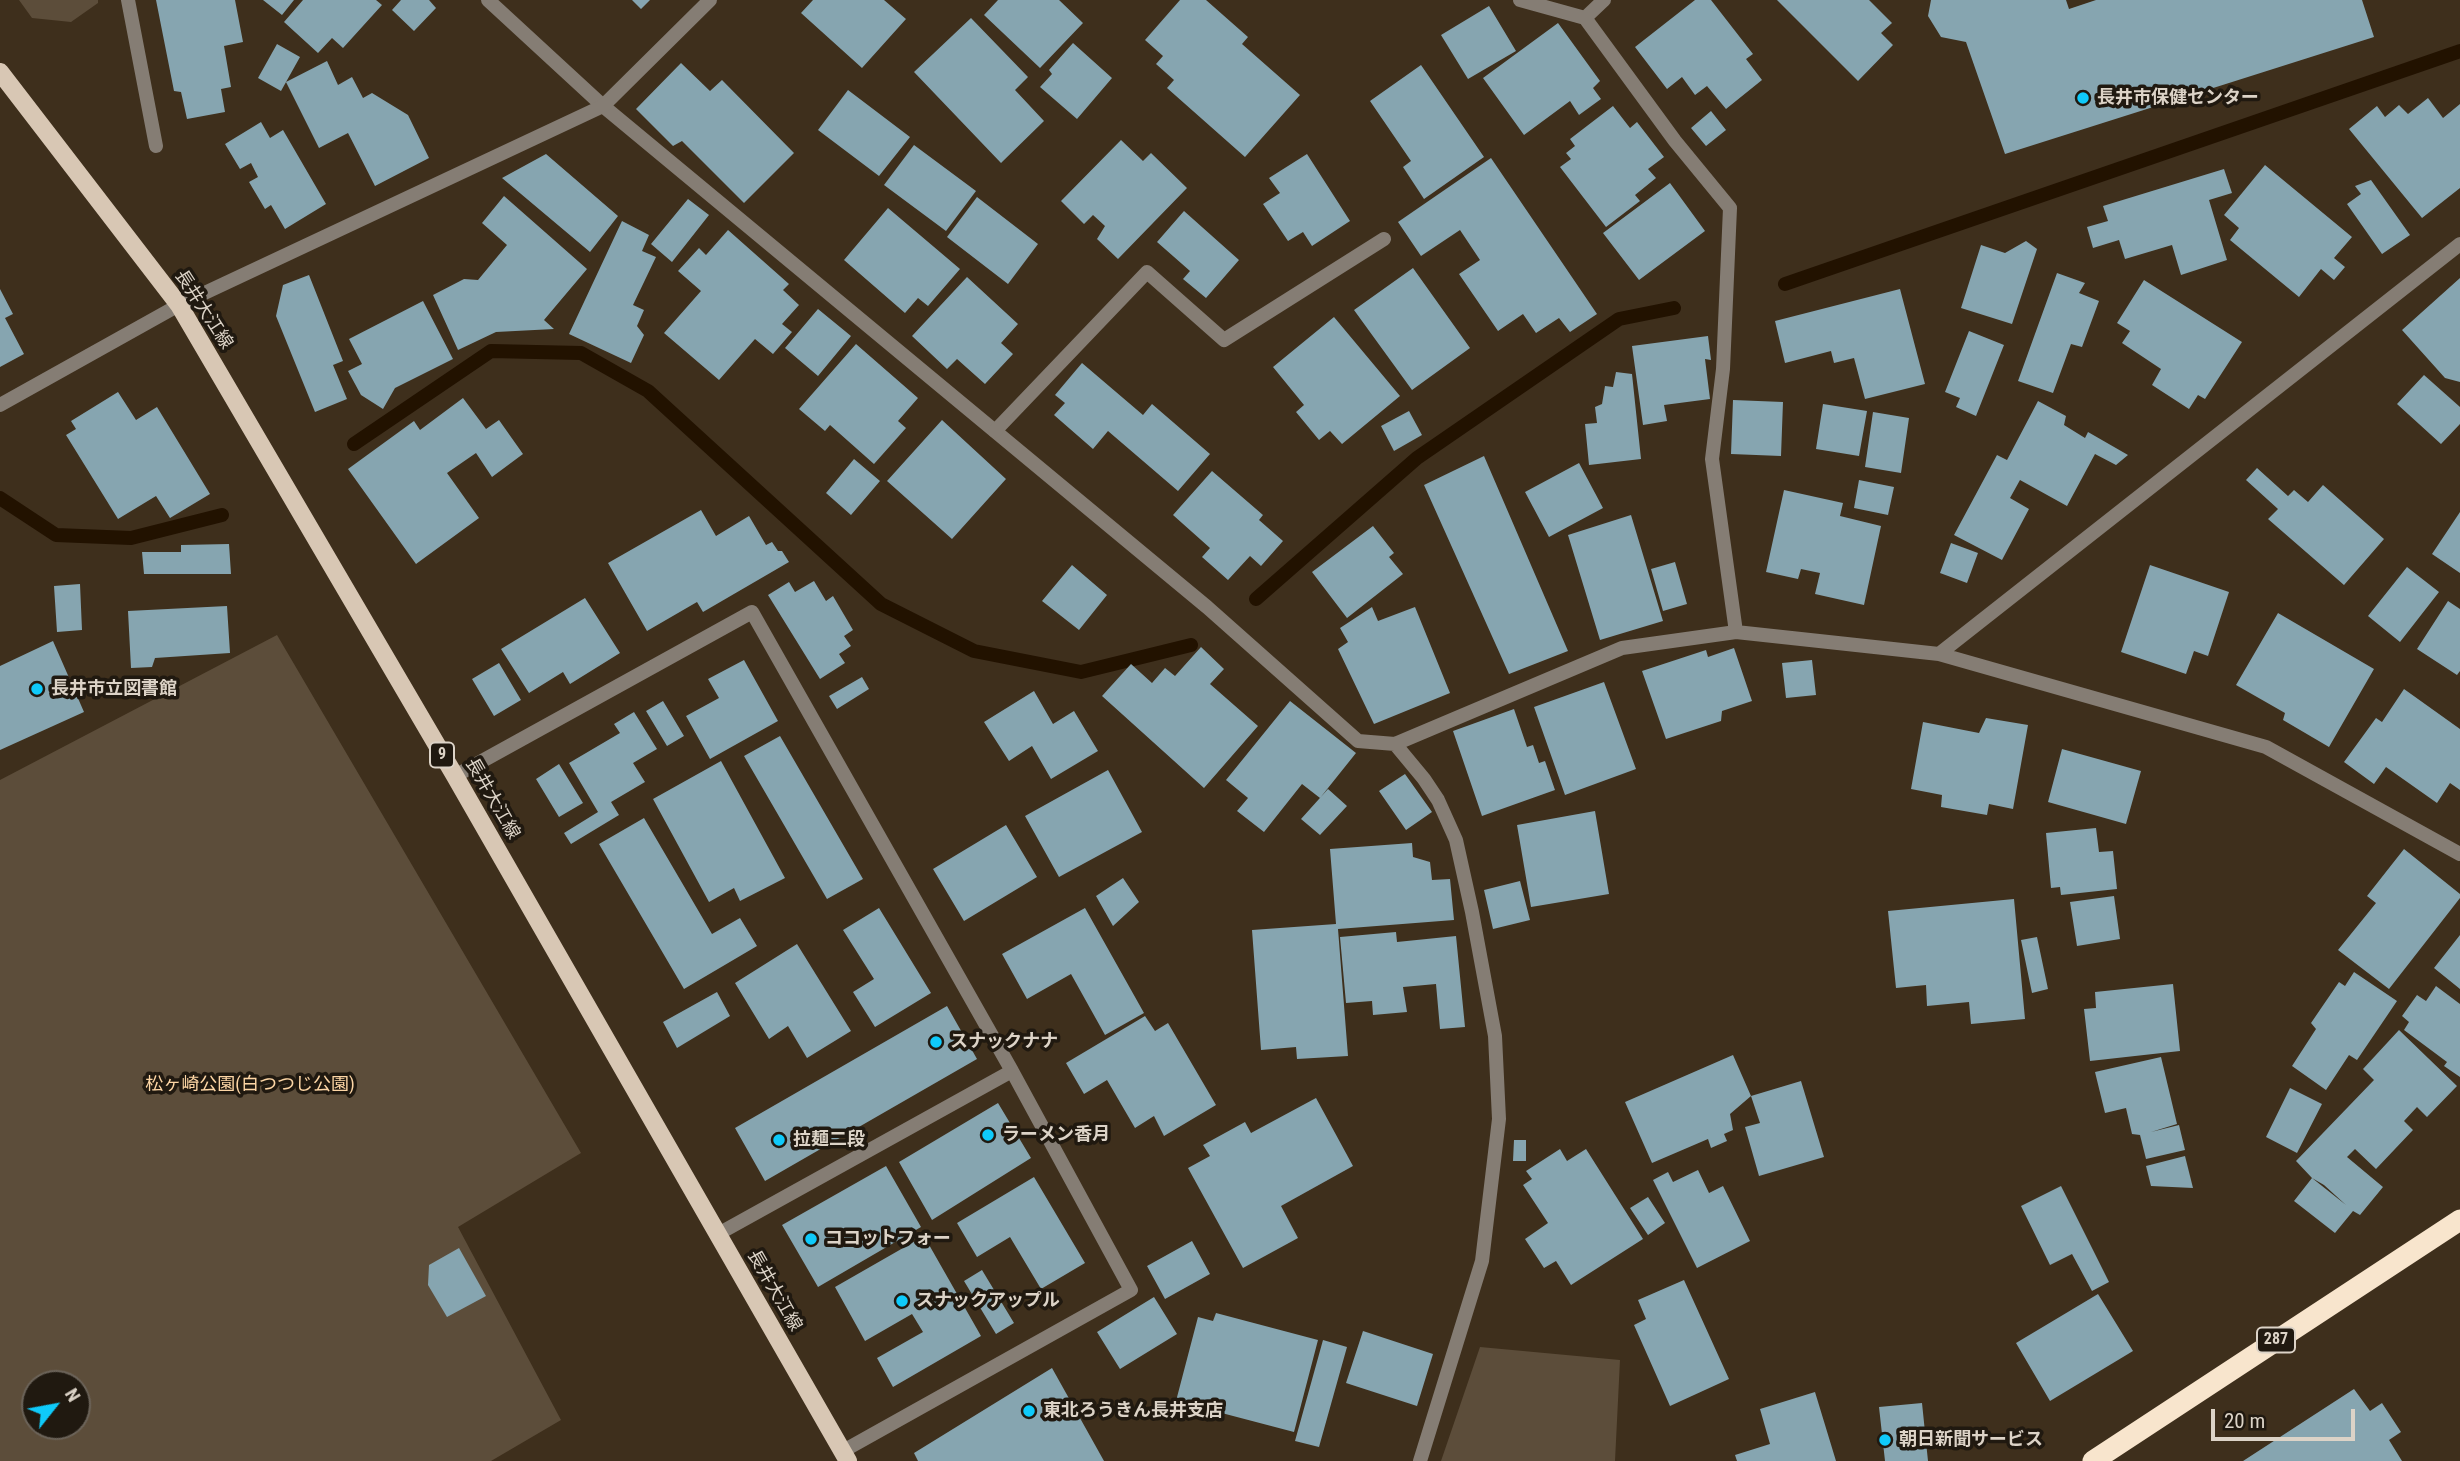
<!DOCTYPE html>
<meta charset="utf-8">
<style>
body{margin:0}
#map{position:relative;width:2460px;height:1461px;overflow:hidden;background:#3e2f1c;font-family:"Roboto Condensed",sans-serif}
canvas{display:block}
.north{position:absolute;left:21px;top:1370px;width:70px;height:70px;box-sizing:border-box;background:#201910;border:2px solid #6b6359;border-radius:50%;rotate:59deg;font-size:19px;font-weight:700;line-height:28px;text-align:center;color:#dcd3c7}
.north::after{content:'';display:block;margin:auto;width:24px;height:32px;background:#0fcafa;clip-path:polygon(50% 0,100% 100%,50% 72%,0 100%)}
.scale{position:absolute;left:2211px;top:1409px;width:144px;height:32px;box-sizing:border-box;border:4px solid #dcd3c7;border-top:0;padding-left:9px;font-size:21px;line-height:24px;white-space:nowrap;color:#dcd3c7;-webkit-text-stroke:5px #201910;paint-order:stroke}
</style>
<div id="map">
<canvas width="2460" height="1461"></canvas>
<div class="north">N</div>
<div class="scale">20 m</div>
</div>
<script>
const context = document.querySelector('canvas').getContext('2d');
context.lineJoin = 'round';
function paint(path, color) { context.fillStyle = color; context.fill(path, 'evenodd'); }
function trace(path, color, width, dash) { context.strokeStyle = color; context.lineWidth = width; context.lineCap = dash ? 'butt' : 'round'; context.setLineDash(dash || []); context.stroke(path); }
function label(font, color, halo, rows, align = 'center') {
  context.font = font + ' "Roboto Condensed","Noto Sans JP",sans-serif'; context.lineWidth = 7; context.setLineDash([]); context.textBaseline = 'middle'; context.strokeStyle = halo; context.fillStyle = color; for (const [text, x, y, turn = 0] of rows) {
    context.save(); context.translate(x, y); context.rotate((+turn || 0) * Math.PI / 180); context.textAlign = isNaN(turn) ? turn : align; if (halo) context.strokeText(text, 0, 0); context.fillText(text, 0, 0); context.restore();
  }
}
paint(new Path2D(`
 M19 0H98V3L71 22 32 18Z
 M277 635 581 1153 458 1227 561 1420 491 1461H0V780ZM35 1384H77V1426H35Z
 M1480 1347 1620 1360 1615 1461H1441Z`), '#5c4d3a');
trace(new Path2D(`
 M1785 284 2460 51
 M354 444 491 351 581 353 648 391 881 604 974 651 1081 672 1191 645
 M0 498 56 535 131 538 222 515
 M1256 599 1417 458 1619 319 1674 308`), '#221200', 14);
paint(new Path2D(`
 M156 0H235L243 42 224 46 231 87 221 89 225 112 187 119 181 92 174 91Z
 M263 0H294L282 15Z
 M303 0H376L382 5 343 48 332 38 318 53 284 22Z
 M401 0H429L436 8 414 31 392 10Z
 M632 0H650L641 9Z
 M813 0H884L906 19 862 68 801 13Z
 M998 0H1059L1083 23 1040 68 984 15Z
 M1180 0H1206L1248 37 1242 44 1300 95 1245 157 1167 88 1174 80 1156 64 1163 56 1145 40Z
 M1695 0H1711L1753 54 1746 59 1762 80 1726 109 1707 86 1695 95 1682 77 1667 89 1635 47Z
 M1777 0H1869L1892 23 1881 33 1893 45 1858 81Z
 M1931 0H2066L2069 9 2096 0H2362L2374 37 2005 154 1966 42 1941 37 1928 16Z
 M1489 6 1516 51 1468 79 1441 35Z
 M971 18 1028 77 1015 90 1044 121 1001 163 914 72Z
 M1558 23 1600 81 1593 88 1601 99 1579 115 1570 101 1524 135 1483 78Z
 M1073 43 1112 78 1077 119 1040 87 1052 74 1049 70Z
 M277 44 300 57 281 91 258 78Z
 M327 61 338 85 352 77 363 98 372 93 408 115 429 158 375 186 348 133 319 148 286 82Z
 M681 63 710 91 722 80 794 153 744 203 682 141 673 146 636 109Z
 M1421 65 1484 157 1424 199 1403 167 1411 161 1370 101Z
 M848 90 910 137 879 176 818 130Z
 M2428 98 2443 118 2460 104V188L2422 218 2349 129 2377 106 2385 117 2399 105 2408 114Z
 M1613 106 1630 128 1637 122 1664 157 1648 169 1656 178 1635 195 1640 201 1606 227 1560 167 1571 159 1566 153 1575 146 1570 139Z
 M1711 111 1726 130 1706 146 1691 128Z
 M261 122 270 138 283 130 326 204 285 229 271 205 265 209 249 182 258 177 251 163 240 169 225 144Z
 M1121 140 1143 161 1151 153 1187 188 1118 259 1097 239 1105 226 1093 215 1084 224 1061 201Z
 M914 145 976 191 946 231 884 185Z
 M546 154 618 216 590 252 502 178Z
 M1307 154 1350 221 1312 246 1303 232 1288 241 1263 204 1280 193 1269 178Z
 M1491 158 1597 314 1570 332 1559 318 1536 333 1523 314 1498 331 1459 274 1480 260 1460 230 1421 256 1398 222Z
 M2265 165 2352 237 2334 258 2345 267 2334 280 2321 269 2299 297 2230 240 2239 228 2224 215Z
 M2224 169 2232 193 2209 200 2227 260 2181 275 2172 245 2125 259 2119 240 2093 248 2087 227 2108 221 2103 206Z
 M2371 180 2410 235 2382 254 2347 204 2361 194 2355 186Z
 M1670 183 1705 231 1639 280 1603 233Z
 M504 196 587 269 544 320 554 329 496 332 458 350 433 295 464 279 478 280 507 245 482 223Z
 M977 197 1038 244 1008 284 947 237Z
 M688 199 709 215 672 262 651 244Z
 M888 208 960 269 928 306 918 298 905 313 844 260Z
 M1184 211 1239 260 1206 298 1183 279 1190 271 1157 242Z
 M622 221 649 235 642 251 656 257 633 305 644 310 637 326 644 335 631 363 569 334Z
 M728 230 789 284 783 290 799 305 782 324 792 332 773 354 755 339 719 380 664 333 701 291 678 271 699 248 706 255Z
 M2026 241 2037 249 2012 324 1961 308 1981 245 2005 253Z
 M1413 268 1470 348 1412 390 1354 310Z
 M2057 273 2085 283 2079 293 2099 301 2082 347 2071 344 2053 393 2018 381Z
 M309 275 343 361 333 365 347 399 315 412 276 316 283 285Z
 M967 277 1018 324 1001 343 1013 354 985 384 957 359 947 369 912 336Z
 M2460 278V382L2445 378 2402 330Z
 M2144 280 2242 342 2205 399 2198 395 2189 409 2152 385 2161 369 2122 343 2130 331 2117 323Z
 M0 289 13 314 5 318 24 354 0 367Z
 M1900 289 1925 384 1865 399 1854 358 1834 363 1831 351 1785 363 1775 321Z
 M423 301 453 359 395 388 383 409 361 395 348 371 362 364 349 339Z
 M818 309 851 336 818 376 785 348Z
 M1334 317 1400 396 1342 444 1330 431 1319 440 1296 412 1304 405 1273 367Z
 M1969 331 2004 345 1976 416 1956 407 1960 398 1945 392Z
 M1708 336 1711 360 1705 359 1710 399 1664 405 1667 421 1643 425 1632 346Z
 M856 344 918 398 898 421 906 428 874 464 830 425 825 431 799 409Z
 M1082 363 1143 415 1152 404 1210 454 1178 491 1108 431 1093 449 1054 415 1065 403 1055 395Z
 M1616 372 1632 374 1641 459 1589 465 1585 424 1597 423 1595 407 1602 404 1605 386 1613 387Z
 M2424 375 2460 407V424L2441 444 2397 404Z
 M118 392 136 420 157 407 210 494 170 518 156 496 118 519 66 435 76 429 71 421Z
 M463 398 486 429 499 420 523 454 492 477 476 453 447 473 479 518 416 564 348 469 414 421 420 430Z
 M1733 400 1783 402 1781 456 1731 454Z
 M2038 401 2066 416 2064 425 2085 438 2088 432 2128 455 2116 465 2095 454 2067 506 2020 480 2010 498 2029 509 2002 560 1954 535 1997 455 2007 460Z
 M1823 404 1867 411 1859 456 1816 449Z
 M1409 411 1422 435 1394 451 1381 426Z
 M1873 412 1909 418 1901 473 1865 467Z
 M942 420 1006 479 952 539 887 481Z
 M1484 456 1568 651 1509 674 1424 485Z
 M854 459 880 481 851 515 826 493Z
 M1579 463 1603 508 1549 537 1525 492Z
 M2257 468 2288 496 2294 490 2308 502 2323 485 2384 539 2344 585 2268 519 2278 509 2246 480Z
 M1212 471 1263 515 1259 520 1283 541 1261 566 1250 556 1228 580 1202 557 1210 548 1173 515Z
 M1859 480 1894 487 1888 515 1854 508Z
 M1784 490 1843 503 1840 516 1881 526 1864 605 1815 594 1820 573 1801 569 1798 579 1766 572Z
 M701 510 716 536 749 516 766 545 772 542 778 551H782L789 562 703 612 697 602 647 631 608 563Z
 M2460 512V573L2432 554Z
 M1631 515 1663 621 1600 640 1568 535Z
 M1373 526 1394 553 1389 557 1403 574 1347 618 1312 572Z
 M1951 543 1978 553 1967 583 1940 573Z
 M229 544 231 574H144L142 552H181V545Z
 M1675 562 1687 604 1663 611 1651 569Z
 M1072 565 1107 595 1079 630 1042 601Z
 M2150 565 2229 592 2208 656 2194 651 2186 674 2121 652Z
 M2407 567 2439 592 2400 642 2368 616Z
 M814 581 826 601 833 596 853 630 844 636 851 646 839 654 845 663 820 679 768 595 789 582 795 592Z
 M80 584 82 630 57 632 54 586Z
 M585 598 620 653 570 684 563 672 529 693 501 649Z
 M2448 601 2460 609V671L2457 675 2417 649Z
 M227 606 230 653 155 658 152 667 131 668 128 611Z
 M1372 607 1378 621 1415 607 1450 693 1374 724 1338 649 1348 642 1340 628Z
 M2278 613 2374 669 2329 747 2283 720 2285 713 2236 685Z
 M53 641 84 712 0 750V666Z
 M1201 647 1224 669 1210 684 1258 726 1204 788 1102 696 1131 664 1152 683 1165 668 1175 676Z
 M1734 648 1752 701 1722 711 1721 721 1666 739 1642 671 1706 650 1708 657Z
 M744 660 778 721 710 759 686 716 719 698 708 679Z
 M1812 660 1816 695 1786 698 1782 663Z
 M499 663 521 700 494 716 472 679Z
 M862 677 869 689 837 709 829 696Z
 M1604 682 1636 769 1565 795 1534 707Z
 M2404 689 2460 729V790L2450 783 2437 803 2386 767 2374 784 2344 762 2376 718 2382 722Z
 M1034 691 1053 724 1074 711 1098 751 1051 779 1032 746 1009 761 984 722Z
 M663 701 684 736 667 746 646 711Z
 M1290 701 1356 753 1320 798 1302 784 1264 832 1237 811 1248 798 1226 780Z
 M1514 709 1527 747 1533 745 1539 763 1545 761 1555 790 1482 816 1453 731Z
 M634 712 657 749 633 763 645 782 611 802 619 815 571 844 564 833 598 812 569 763 620 733 614 724Z
 M1986 718 2028 725 2013 809 1989 804 1987 815 1941 807 1942 795 1911 789 1923 722 1979 733Z
 M780 736 863 879 827 899 744 756Z
 M2062 749 2141 771 2126 824 2048 802Z
 M721 761 785 878 740 901 734 888 709 902 653 799Z
 M559 764 583 803 559 817 536 779Z
 M1108 770 1142 832 1059 877 1025 816Z
 M1405 774 1432 812 1406 830 1379 791Z
 M1328 789 1347 806 1320 835 1301 819Z
 M1595 811 1609 894 1531 907 1517 825Z
 M644 818 712 934 740 918 757 946 684 989 599 844Z
 M1006 825 1037 877 964 921 933 869Z
 M2096 828 2099 852 2113 851 2117 889 2061 895 2060 887 2051 888 2046 833Z
 M1412 843 1413 857 1430 862 1432 880 1450 879 1454 920 1338 929 1348 1056 1297 1059 1296 1047 1261 1050 1252 930 1336 924 1330 849Z
 M2404 849 2460 894V898L2389 989 2338 950 2376 903 2367 896Z
 M1123 878 1139 902 1113 926 1096 896Z
 M1520 881 1530 920 1493 929 1484 890Z
 M2114 896 2120 939 2077 946 2070 902Z
 M2014 899 2025 1019 1971 1024 1969 1002 1927 1006 1926 985 1896 988 1888 911Z
 M879 908 931 993 875 1027 853 992 874 979 843 930Z
 M1085 908 1144 1013 1105 1035 1071 974 1027 999 1002 954Z
 M1396 932 1397 942 1456 936 1465 1027 1440 1029 1436 984 1403 987 1407 1012 1373 1015 1372 1001 1346 1003 1340 937Z
 M2460 935V989L2434 968Z
 M2037 937 2048 989 2032 993 2021 940Z
 M797 944 851 1031 807 1058 788 1026 769 1039 735 983Z
 M2354 972 2397 1001 2357 1060 2349 1055 2326 1090 2292 1066 2316 1029 2311 1023 2339 982 2345 986Z
 M2173 984 2180 1051 2090 1061 2084 1009 2096 1008 2095 992Z
 M2436 986 2460 1004V1077L2444 1066 2447 1062 2404 1030 2409 1022 2402 1016 2417 995 2426 1001Z
 M717 992 730 1016 677 1048 663 1022Z
 M947 1006 977 1059 765 1181 735 1128Z
 M1145 1016 1155 1031 1168 1023 1216 1105 1164 1136 1154 1116 1135 1128 1107 1080 1084 1094 1066 1063Z
 M2399 1030 2457 1086 2427 1117 2417 1107 2404 1121 2413 1130 2376 1169 2355 1149 2347 1157 2383 1187 2360 1215 2353 1211 2335 1233 2294 1201 2312 1178 2346 1205 2324 1185 2312 1178 2296 1161 2374 1080 2363 1069Z
 M1733 1055 1751 1096 1730 1114 1733 1130 1724 1134 1727 1141 1711 1148 1708 1139 1652 1163 1625 1102Z
 M2161 1057 2177 1124 2151 1132 2179 1125 2185 1150 2146 1159 2140 1135 2132 1134 2126 1108 2105 1113 2095 1072Z
 M1801 1081 1824 1157 1759 1176 1745 1127 1760 1123 1751 1096Z
 M2290 1088 2322 1104 2297 1153 2266 1137Z
 M1316 1098 1353 1166 1281 1206 1298 1238 1243 1268 1188 1168 1210 1156 1203 1145 1245 1122 1251 1133Z
 M998 1103 1031 1158 932 1220 899 1162Z
 M1514 1140H1526V1161H1513Z
 M1560 1149 1567 1161 1586 1149 1643 1239 1571 1285 1556 1261 1544 1268 1525 1239 1548 1223 1523 1185 1532 1179 1526 1171Z
 M2185 1156 2193 1188 2151 1186 2146 1166Z
 M886 1166 921 1227 818 1287 782 1225Z
 M1698 1170 1709 1193 1723 1186 1750 1241 1697 1268 1653 1180 1668 1172 1673 1182Z
 M1034 1177 1085 1263 1041 1289 1010 1237 977 1257 957 1223Z
 M2061 1186 2109 1282 2092 1291 2072 1254 2050 1265 2021 1206Z
 M1648 1197 1665 1223 1648 1235 1630 1208Z
 M924 1236 981 1336 893 1387 877 1358 923 1332 912 1314 865 1341 835 1287Z
 M1192 1241 1210 1274 1165 1299 1147 1266Z
 M459 1248 486 1296 447 1317 428 1285 429 1265Z
 M982 1270 1014 1323 996 1334 964 1281Z
 M1684 1280 1729 1379 1670 1406 1634 1325 1646 1319 1638 1300Z
 M2098 1294 2133 1351 2050 1401 2016 1343Z
 M1154 1297 1177 1334 1120 1369 1097 1332Z
 M1216 1313 1318 1340 1294 1432 1176 1401 1198 1317 1213 1321Z
 M1363 1331 1433 1354 1417 1406 1346 1383Z
 M1323 1340 1347 1347 1319 1447 1295 1441Z
 M1052 1368 1104 1461H918L914 1453Z
 M2354 1389 2370 1411 2382 1403 2401 1432 2389 1440 2402 1461H2243Z
 M1815 1392 1836 1461H1737L1735 1455 1770 1444 1760 1409Z
 M1922 1403 1928 1461H1885L1879 1407Z`), '#86a5b0');
trace(new Path2D(`
 M488 0 603 106 1207 607 1358 741 1395 744 1622 648 1736 632 1810 640 1939 654 2266 747 2460 854
 M1520 0 1585 18 1675 141 1730 208 1723 369 1712 459 1736 632
 M1585 18 1604 0
 M1939 654 2460 244
 M1395 744 1424 779 1438 800 1456 840 1472 912 1495 1036 1499 1119 1482 1261 1420 1461
 M455 776 752 612 1012 1071
 M718 1234 1012 1071 1131 1290 843 1451`), '#857d74', 14);
trace(new Path2D(`
 M128 0 156 146
 M0 405 179 305 603 106 710 0
 M995 431 1147 272 1224 340 1384 239`), '#857d74', 14);
trace(new Path2D(`
 M0 72 179 305 455 776 848 1461`), '#d8c7b4', 18);
trace(new Path2D(`
 M2093 1461 2460 1220`), '#f8e5cd', 21);
for (const [x, y, r, color] of [
 [2083,98,7,"#0fcafa"],
 [37,689,7,"#0fcafa"],
 [936,1042,7,"#0fcafa"],
 [988,1135,7,"#0fcafa"],
 [779,1140,7,"#0fcafa"],
 [811,1239,7,"#0fcafa"],
 [902,1301,7,"#0fcafa"],
 [1029,1411,7,"#0fcafa"],
 [1885,1440,7,"#0fcafa"]
]) { const dot = new Path2D(); dot.arc(x, y, r, 0, 2 * Math.PI); context.fillStyle = color; context.fill(dot); trace(dot, '#201910', 2.5); }
for (const [x, y, w] of [
 [442,755,24],
 [2276,1340,38]
]) { const box = new Path2D(); box.roundRect(x - w / 2, y - 12.5, w, 25, 5); context.fillStyle = '#201910'; context.fill(box); trace(box, '#dcd3c7', 2); }
label('bold 16px', '#dcd3c7', null, [
 ["9",442,755],
 ["287",2276,1340]
]);
label('bold 18px', '#dcd3c7', '#201910', [
 ["長井市保健センター",2097,98],
 ["長井市立図書館",51,689],
 ["スナックナナ",950,1042],
 ["ラーメン香月",1002,1135],
 ["拉麺二段",793,1140],
 ["ココットフォー",825,1239],
 ["スナックアップル",916,1301],
 ["東北ろうきん長井支店",1043,1411],
 ["朝日新聞サービス",1899,1440]
], 'left');
label('18px', '#dcd3c7', '#201910', [
 ["長井大江線",203,310,57],
 ["長井大江線",492,799,60],
 ["長井大江線",774,1291,60]
]);
label('18px', '#fdd6a5', '#201910', [
 ["松ヶ崎公園(白つつじ公園)",250,1085]
]);
</script>
